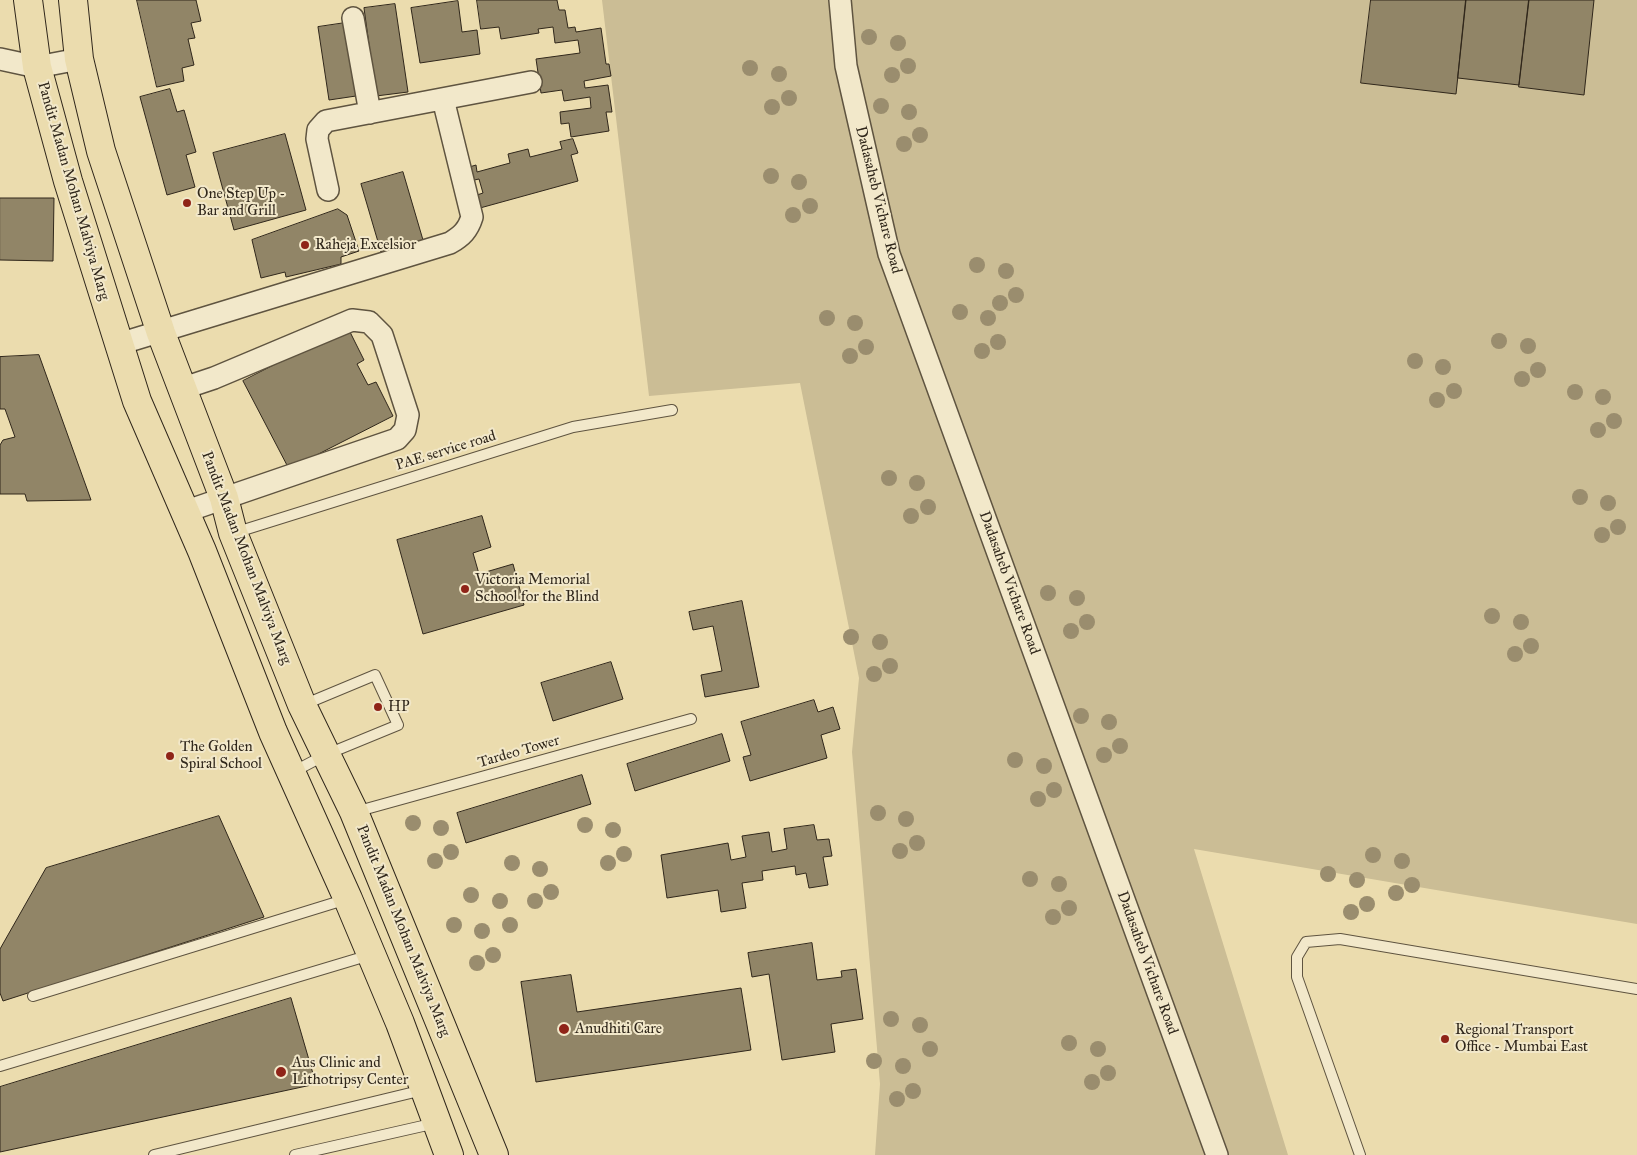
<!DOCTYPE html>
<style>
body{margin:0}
canvas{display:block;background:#ebdcae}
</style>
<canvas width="1637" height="1155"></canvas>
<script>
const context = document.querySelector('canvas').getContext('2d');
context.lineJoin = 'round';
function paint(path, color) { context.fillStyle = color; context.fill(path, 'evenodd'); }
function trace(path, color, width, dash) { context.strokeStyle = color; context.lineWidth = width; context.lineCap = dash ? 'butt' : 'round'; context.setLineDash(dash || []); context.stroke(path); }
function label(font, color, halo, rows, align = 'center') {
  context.font = font + ' "IM FELL Great Primer",serif'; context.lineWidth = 4; context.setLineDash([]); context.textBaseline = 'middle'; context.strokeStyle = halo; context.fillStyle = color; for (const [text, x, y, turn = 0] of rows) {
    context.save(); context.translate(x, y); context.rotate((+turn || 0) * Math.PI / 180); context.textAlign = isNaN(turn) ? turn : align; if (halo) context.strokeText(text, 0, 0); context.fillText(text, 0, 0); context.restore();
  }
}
paint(new Path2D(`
 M602 0H1637V924L1194 849 1288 1155H875L880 1084 852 752 859 678 800 383 649 396Z`), '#cbbd95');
const building = new Path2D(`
 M137 0H196L201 21 191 23 195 38 188 39 194 65 182 68 184 81 157 87Z
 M477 0H557L559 10H565L568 28 575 27 576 32 601 28 606 64H609L611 76 584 81 585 88 608 85 612 112H606L609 131 571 137 569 123 561 124 560 112 591 108 590 97 564 101 562 90 541 93 536 59 580 53 578 40 555 43 553 27 538 29 539 33 501 39 499 27 481 29Z
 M1371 0H1466L1456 94 1361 83Z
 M1466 0H1529L1519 85 1458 78Z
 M1529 0H1594L1584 95 1519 87Z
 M458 1 462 32 477 30 480 54 420 63 411 8Z
 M395 4 408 92 376 96 364 8Z
 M345 23 356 96 329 100 318 27Z
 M170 89 177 112 184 110 196 152 186 155 195 187 167 195 140 97Z
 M285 134 306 210 234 230 213 153Z
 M573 139 578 153 571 155 578 181 480 208 477 195 483 193 479 179 470 181 466 168 476 165 477 172 510 163 508 154 528 149 530 157 562 149 560 142Z
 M403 172 423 240 381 252 361 184Z
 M0 198H54L53 261 0 260Z
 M338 209 347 215 359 251 341 257V264L286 277 285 272 261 278 252 240Z
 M348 328 364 360 357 364 368 385 376 382 393 416 289 469 243 381Z
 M39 355 91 500 27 501 25 494H0V445L3 440 15 437 5 409H0V357Z
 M482 516 491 547 473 553 479 574 513 564 524 605 423 634 397 540Z
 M742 601 759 687 705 697 701 675 722 671 713 626 693 630 689 612Z
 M611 662 623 699 553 721 541 683Z
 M814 700 818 712 833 707 840 729 821 735 827 758 750 781 743 757 751 755 741 722Z
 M722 734 730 761 635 791 627 764Z
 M582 775 591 804 466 843 457 813Z
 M219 816 264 917 3 1001 0 993V949L46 868Z
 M814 825 817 840 829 839 832 856 823 857 828 885 809 888 806 873 796 875 795 866 762 871 763 880 742 883 746 908 721 912 718 890 667 898 661 855 728 843 731 860 746 857 742 836 769 832 772 852 787 849 784 829Z
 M812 943 817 980 842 977 841 971 856 969 863 1019 831 1024 835 1052 782 1060 769 974 752 977 748 953Z
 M571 975 577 1012 741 988 751 1050 536 1082 521 982Z
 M291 998 316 1084 0 1152V1087Z`);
paint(building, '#918567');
trace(building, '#30271b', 1);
const lane = new Path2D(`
 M234 533 573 427 672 410
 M293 772 325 755 398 725 375 675 303 705
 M355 812 691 719
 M33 996 347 899
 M0 1066 370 955
 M154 1155 423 1090
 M295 1155 436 1123
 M1360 1155 1297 977V957L1306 942 1340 939 1637 989`);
const street = new Path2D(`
 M840 0 846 66 889 254 1217 1155
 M353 18 370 113
 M0 59 37 67 79 59
 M328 190 317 139 318 130 326 121 531 82
 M119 344 450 243C462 236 468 230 472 217L443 99
 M181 389 214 378 352 320 369 322 382 335 408 415 405 430 397 439 184 512`);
const primary = new Path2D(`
 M28 0 37 67 68 181 137 401 202 551 273 732 348 899 400 1023 449 1155
 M73 0 79 59 101 151 161 333 224 498 233 533 302 705 354 812 494 1155`);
trace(lane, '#5f5440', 12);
trace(street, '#5f5440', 24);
trace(primary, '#30271b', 30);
trace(lane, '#f2e8ca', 10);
trace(street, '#f2e8ca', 21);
trace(primary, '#ebdcae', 28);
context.fillStyle = '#9a8d6e';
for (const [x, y] of [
 [869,37],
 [898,43],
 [908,66],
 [750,68],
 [779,74],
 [892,75],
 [789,98],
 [881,106],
 [772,107],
 [909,112],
 [920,135],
 [904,144],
 [771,176],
 [799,182],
 [810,206],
 [793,215],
 [977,265],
 [1006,271],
 [1016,295],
 [1000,303],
 [960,312],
 [827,318],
 [988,318],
 [855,323],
 [1499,341],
 [998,342],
 [1528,346],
 [866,347],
 [982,351],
 [850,356],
 [1415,361],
 [1443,367],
 [1538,370],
 [1522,379],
 [1454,391],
 [1575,392],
 [1603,397],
 [1437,400],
 [1614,421],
 [1598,430],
 [889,478],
 [917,483],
 [1580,497],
 [1608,503],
 [928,507],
 [911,516],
 [1618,527],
 [1602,535],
 [1048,593],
 [1077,598],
 [1492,616],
 [1087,622],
 [1521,622],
 [1071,631],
 [851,637],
 [880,642],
 [1531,646],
 [1515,654],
 [890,666],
 [874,674],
 [1081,716],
 [1109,722],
 [1120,746],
 [1104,755],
 [1015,760],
 [1044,766],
 [1054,790],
 [1038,799],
 [878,813],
 [906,819],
 [413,823],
 [585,825],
 [441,828],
 [613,830],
 [917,843],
 [900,851],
 [451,852],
 [624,854],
 [1373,855],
 [435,861],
 [1402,861],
 [512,863],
 [608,863],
 [540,869],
 [1328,874],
 [1030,879],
 [1357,880],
 [1059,884],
 [1412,885],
 [551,892],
 [1396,893],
 [471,895],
 [500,901],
 [535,901],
 [1367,904],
 [1069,908],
 [1351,912],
 [1053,917],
 [454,925],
 [510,925],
 [482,931],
 [493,955],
 [477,963],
 [891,1019],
 [920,1025],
 [1069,1043],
 [930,1049],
 [1098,1049],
 [874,1061],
 [903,1066],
 [1108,1073],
 [1092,1082],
 [913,1091],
 [897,1099]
]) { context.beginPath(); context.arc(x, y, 8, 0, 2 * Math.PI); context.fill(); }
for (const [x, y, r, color] of [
 [187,203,5,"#8f2418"],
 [305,245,5,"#8f2418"],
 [465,589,5,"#8f2418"],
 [378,707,5,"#8f2418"],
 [170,756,5,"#8f2418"],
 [564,1029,6,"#8f2418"],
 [1445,1039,5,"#8f2418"],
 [281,1072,6,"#8f2418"]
]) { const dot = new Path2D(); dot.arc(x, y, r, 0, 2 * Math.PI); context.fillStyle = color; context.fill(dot); trace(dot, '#f2e8ca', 2); }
label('15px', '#30271b', '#f2e8ca', [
 ["Pandit Madan Mohan Malviya Marg",73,191,74],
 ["Dadasaheb Vichare Road",878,200,76],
 ["PAE service road",446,451,-17],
 ["Pandit Madan Mohan Malviya Marg",246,558,69],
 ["Dadasaheb Vichare Road",1009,583,70],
 ["Tardeo Tower",519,752,-16],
 ["Pandit Madan Mohan Malviya Marg",403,931,68],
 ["Dadasaheb Vichare Road",1147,963,70]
]);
label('15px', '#30271b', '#f2e8ca', [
 ["One Step Up -",197,194],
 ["Bar and Grill",197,211],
 ["Raheja Excelsior",315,245],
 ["Victoria Memorial",475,580],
 ["School for the Blind",475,597],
 ["HP",388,707],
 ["The Golden",180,747],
 ["Spiral School",180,764],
 ["Anudhiti Care",575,1029],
 ["Regional Transport",1455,1030],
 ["Office - Mumbai East",1455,1047],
 ["Aus Clinic and",292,1063],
 ["Lithotripsy Center",292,1080]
], 'left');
</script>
